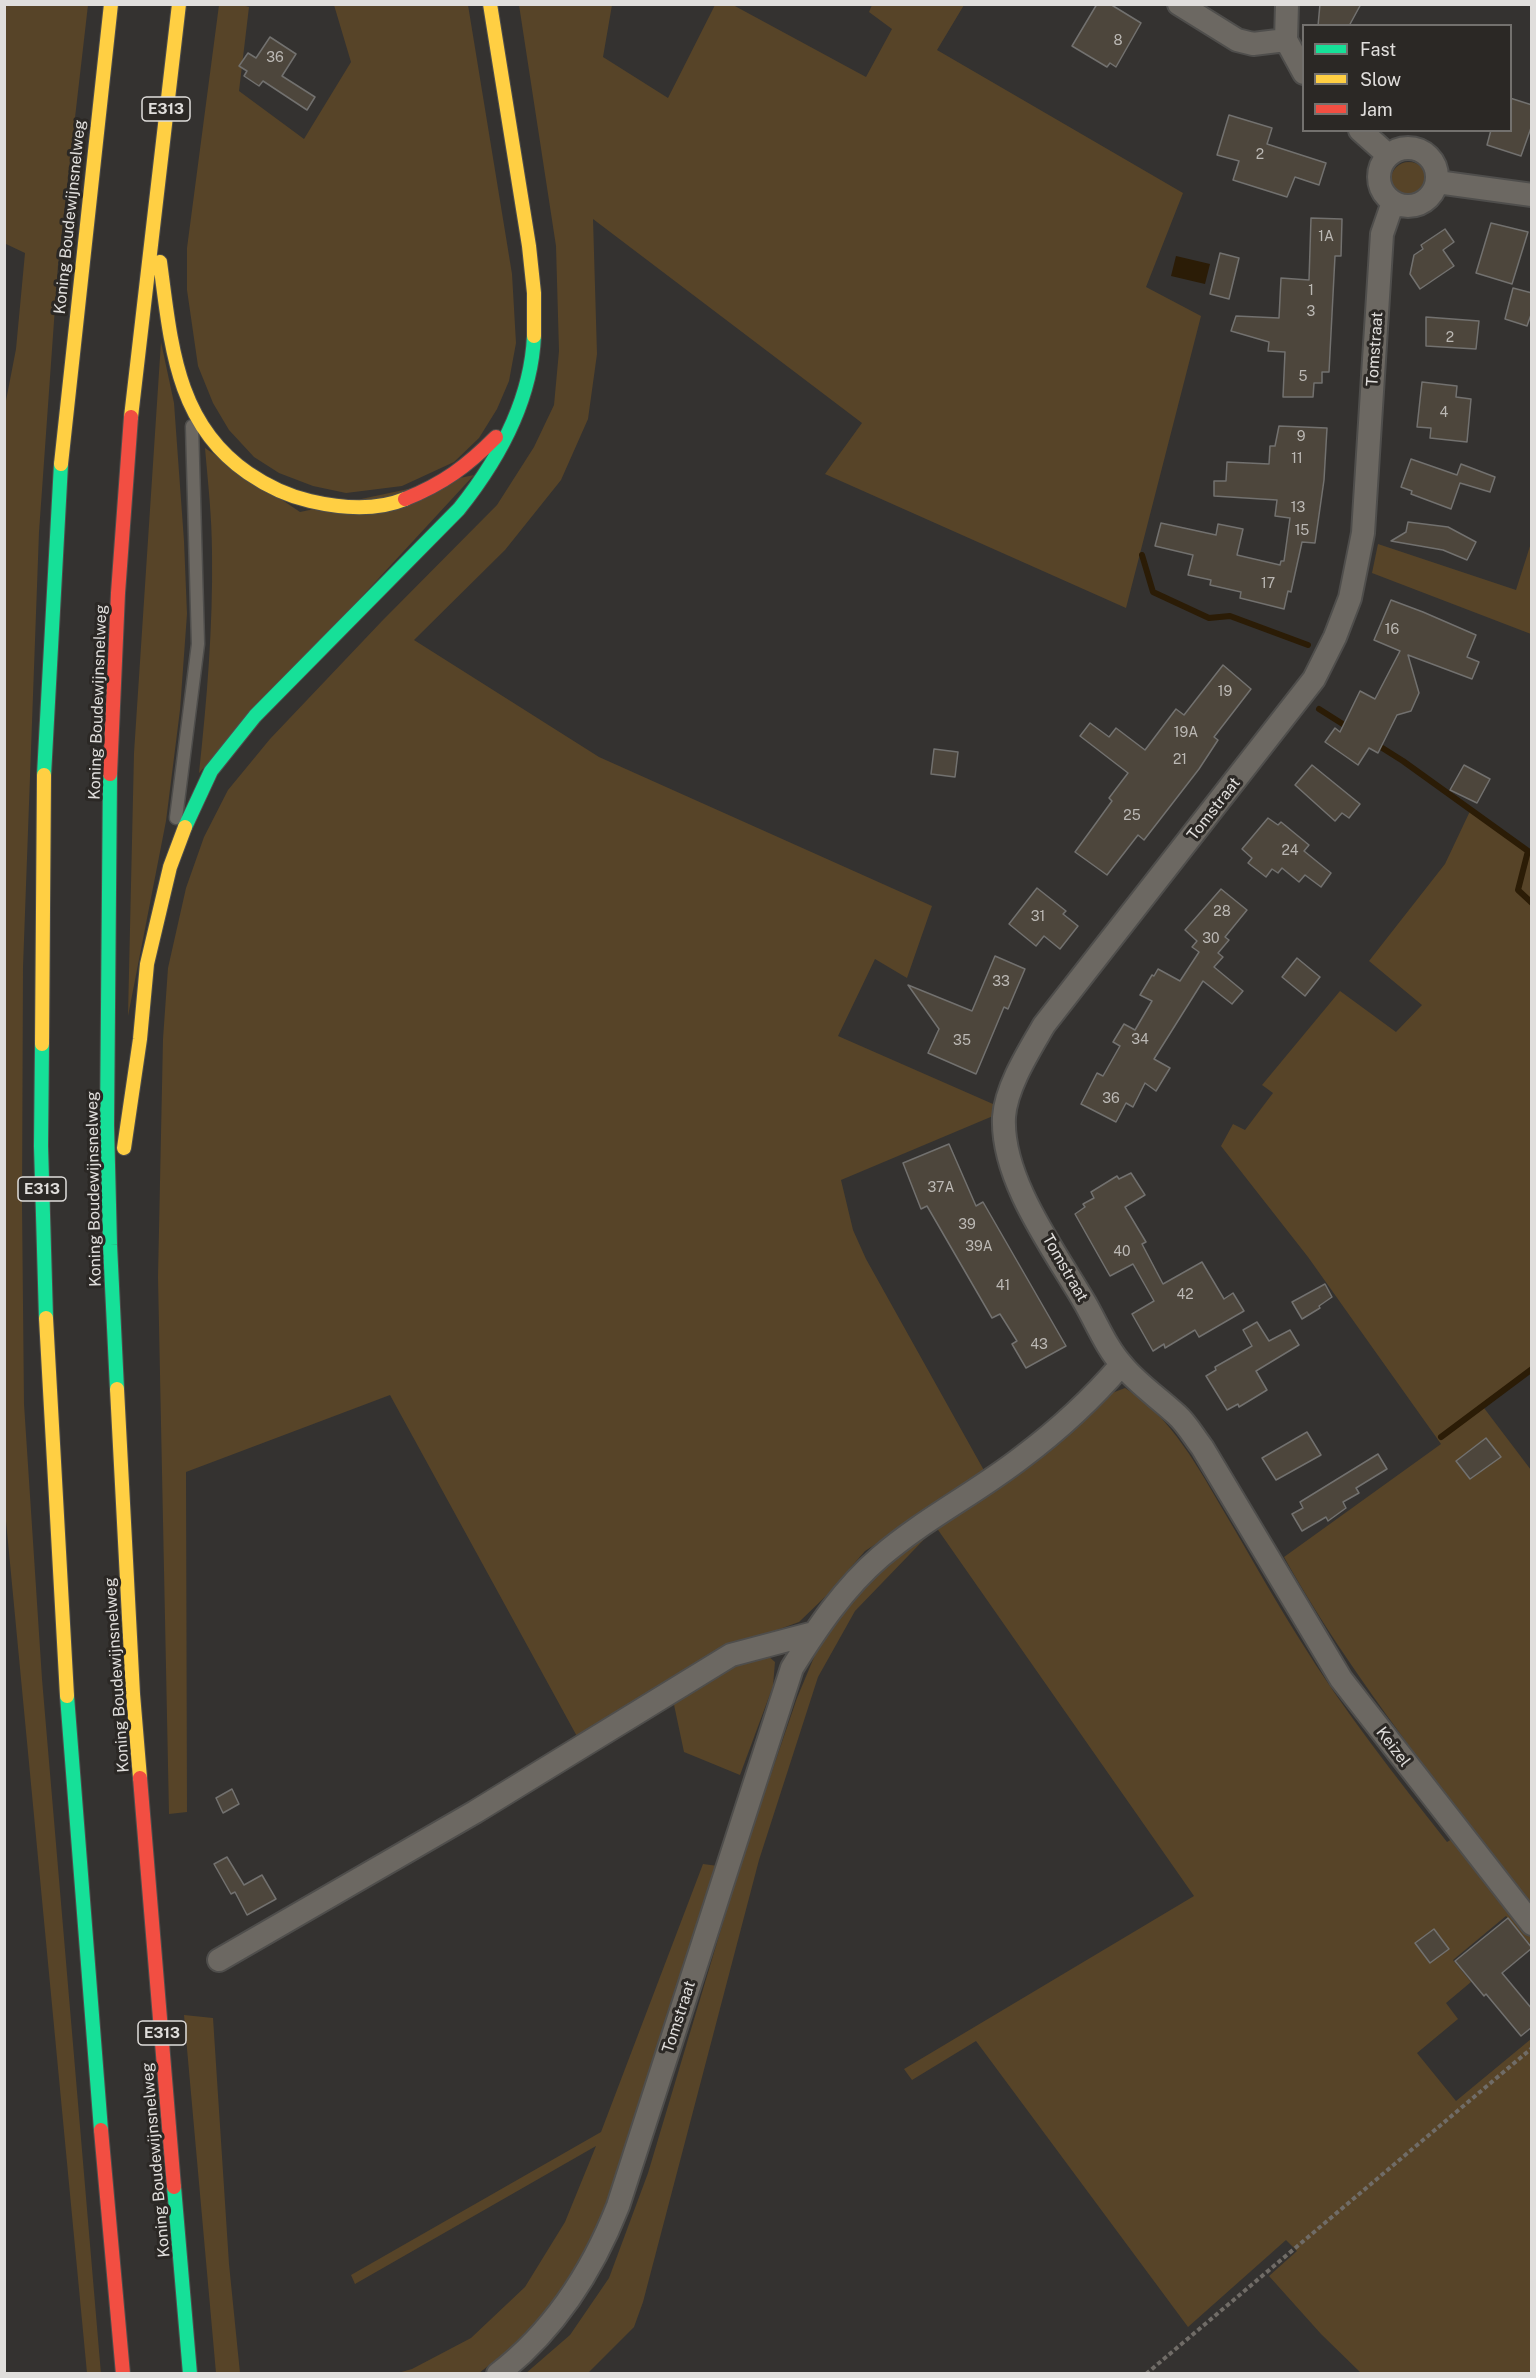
<!DOCTYPE html>
<style>
body{margin:0}
#map{position:relative;width:1536px;height:2378px;overflow:hidden;background:#343230;font-family:"Public Sans",sans-serif}
canvas{display:block}
.frame{position:absolute;inset:0;border:6px solid #e0dedc;pointer-events:none}
.legend{position:absolute;left:1302px;top:24px;width:210px;height:108px;box-sizing:border-box;background:#2b2825;border:2px solid #73716e;margin:0;padding:8px 10px;list-style:none;font-size:18px;color:#e0dedc}
.legend li{display:flex;align-items:center;gap:12px;height:30px}
.legend b{width:30px;border:2px solid #73716e}
</style>
<div id="map">
<canvas width="1536" height="2378"></canvas>
<div class="frame"></div>
<ul class="legend">
<li><b style="height:8px;background:#16e098"></b>Fast</li>
<li><b style="height:8px;background:#ffcf43"></b>Slow</li>
<li><b style="height:8px;background:#f24e42"></b>Jam</li>
</ul>
</div>
<script>
const context = document.querySelector('canvas').getContext('2d');
context.lineJoin = 'round';
function paint(path, color) { context.fillStyle = color; context.fill(path, 'evenodd'); }
function trace(path, color, width, dash) { context.strokeStyle = color; context.lineWidth = width; context.lineCap = dash ? 'butt' : 'round'; context.setLineDash(dash || []); context.stroke(path); }
function label(font, color, halo, rows, align = 'center') {
  context.font = font + ' "Public Sans",sans-serif'; context.lineWidth = 6; context.setLineDash([]); context.textBaseline = 'middle'; context.strokeStyle = halo; context.fillStyle = color; for (const [text, x, y, turn = 0] of rows) {
    context.save(); context.translate(x, y); context.rotate((+turn || 0) * Math.PI / 180); context.textAlign = isNaN(turn) ? turn : align; if (halo) context.strokeText(text, 0, 0); context.fillText(text, 0, 0); context.restore();
  }
}
paint(new Path2D(`
 M5 5H88L58 265 39 532 23 967 22 1204 24 1404 42 1679 101 2374 87 2373 4 1500V411L16 349 25 253 6 244 5 245Z
 M219 5H242L249 7 239 91 304 139 351 62 334 5H468L512 274 516 343 509 381 497 409 479 438 454 462 402 486 346 493 313 486 279 473 254 457 229 430 213 403 198 366 187 290V248Z
 M519 5H612L603 57 668 98 715 5H733L866 77 892 29 869 12 872 5H964L937 50 1183 193 1146 287 1201 316 1126 608 825 474 862 423 593 219 597 354 588 419 561 480 505 550 414 640 599 757 932 906 907 978 875 959 838 1036 993 1104V1116L841 1180 853 1230 866 1259 986 1474 865 1551 827 1595 799 1622 730 1647 579 1740 390 1395 186 1472 187 1812 169 1814 158 1277 163 1039 168 968 186 888 204 837 228 790 270 739 382 621 497 505 534 447 554 405 559 351 556 246Z
 M1391 180a18 18 0 1 1 36 0a18 18 0 1 1-36 0Z
 M161 342 174 403 184 541 187 614 180 710 166 821 128 1016 134 753Z
 M205 448 300 512 474 475 199 773C207 699 213 627 212 553 212 518 208 483 205 448Z
 M1531 543V634L1372 573 1378 544 1516 590Z
 M1471 809 1531 853V1372L1484 1408 1531 1470 1532 1946 1506 1916 1453 1960 1471 1982 1446 2003 1458 2019 1417 2053 1456 2101 1531 2039V2373H1361L1321 2334 1269 2276 1297 2251 1286 2240 1188 2327 976 2041 912 2080 904 2069 1194 1896 936 1527 855 1611 818 1677 759 1860 643 2302 634 2327 588 2373 525 2374 570 2335 609 2278 648 2173 742 1859 797 1698 817 1650 839 1614 867 1579 907 1548 936 1527 994 1491 1060 1440 1112 1393 1125 1388C1172 1417 1199 1469 1226 1515 1251 1557 1274 1599 1300 1640 1344 1711 1396 1777 1447 1842L1471 1828C1405 1741 1337 1652 1284 1557L1441 1444 1308 1257 1221 1146 1233 1124 1245 1130 1273 1093 1262 1085 1340 991 1396 1032 1422 1005 1369 961 1445 864Z
 M767 1655 775 1662 773 1686 740 1775 684 1752 673 1700 727 1665Z
 M703 1864 718 1866 601 2228 573 2277 544 2316 510 2349 479 2373H398L412 2369 471 2338 525 2287 565 2222 596 2146 355 2284 351 2275 601 2132Z
 M184 2015 213 2018 229 2264 240 2373H216Z`), '#574428');
paint(new Path2D(`
 M1176 256 1210 264 1205 284 1171 276Z`), '#2b1c06');
trace(new Path2D(`
 M1142 555 1153 592 1209 618 1230 616 1308 645
 M1319 709 1349 728
 M1376 744 1403 761 1528 851 1518 890 1532 903
 M1441 1437 1532 1369`), '#2b1c06', 6);
const building = new Path2D(`
 M1097 4H1110L1141 23 1116 67 1110 63 1107 67 1072 46Z
 M1320 4H1361L1349 26H1318Z
 M270 37 296 54 282 76 315 97 307 110 263 81 259 86 244 76 247 71 239 66 248 53 256 58Z
 M1510 98 1532 105V125L1521 156 1487 145 1491 130H1510Z
 M1229 115 1272 128 1267 144 1326 163 1319 185 1295 177 1287 197 1233 180 1239 161 1217 155Z
 M1311 218 1342 219 1341 256H1335L1329 372H1322V383H1314L1313 397H1283L1285 352 1268 351 1269 342 1231 331 1236 316 1279 318 1281 278 1309 280Z
 M1491 223 1528 232 1512 284 1476 273Z
 M1445 229 1454 242 1443 250 1454 266 1420 289 1410 274 1414 255 1423 249 1421 245Z
 M1220 253 1239 258 1229 299 1210 294Z
 M1513 288 1532 293V312L1527 326 1505 319Z
 M1426 317 1479 321 1476 349 1426 346Z
 M1422 382 1457 386 1456 397 1471 399 1467 442 1430 438 1431 428 1417 427Z
 M1279 426 1327 428 1324 480 1315 543 1302 542 1291 592 1288 591 1284 609 1240 598 1241 592 1210 585 1211 580 1188 575 1193 555 1155 546 1161 523 1216 535 1218 524 1243 529 1237 555 1280 565 1281 561H1284L1290 518 1275 516 1277 500 1214 496V481H1226L1227 462 1269 464 1270 446H1275Z
 M1411 459 1457 475 1461 464 1495 477 1490 492 1460 483 1451 509 1411 494 1412 491 1401 487Z
 M1408 522 1448 527 1476 542 1467 560 1443 550 1391 541 1406 532Z
 M1391 600 1423 612 1476 635 1467 657 1479 662 1472 679 1408 655 1419 693 1411 711 1397 715 1378 753 1369 748 1358 765 1325 742 1335 728 1340 732 1360 691 1375 699 1400 651 1374 640Z
 M1223 665 1251 689 1214 737 1218 740 1199 769 1158 822 1144 840 1138 835 1107 875 1075 852 1112 801 1109 798 1128 773 1080 736 1090 723 1109 737 1116 728 1145 750 1176 709 1184 715Z
 M934 749 958 752 955 777 931 774Z
 M1312 765 1360 804 1349 818 1342 813 1335 821 1295 785Z
 M1464 765 1490 779 1477 803 1450 790Z
 M1268 818 1278 825 1281 822 1309 845 1304 851 1331 873 1321 887 1305 875 1299 882 1282 868 1278 873 1272 869 1266 877 1248 863 1252 858 1242 849Z
 M1037 888 1066 911 1063 914 1078 926 1060 949 1044 936 1036 946 1009 924Z
 M1221 889 1247 910 1225 937 1229 940 1218 953 1223 957 1214 967 1243 991 1232 1004 1203 981 1154 1059 1170 1068 1156 1091 1145 1083 1133 1107 1126 1103 1116 1122 1081 1104 1097 1073 1103 1076 1120 1046 1113 1042 1124 1024 1135 1030 1152 1001 1140 995 1152 975 1154 976 1158 969 1180 981 1199 952 1192 947 1197 941 1185 930Z
 M995 956 1025 969 1008 1009 1004 1007 976 1074 928 1053 939 1029 908 985 972 1011Z
 M1297 958 1320 977 1305 996 1282 977Z
 M949 1144 976 1206 983 1202 1066 1346 1026 1368 1012 1344 1017 1341 1000 1314 992 1318 927 1206 921 1209 903 1163Z
 M1131 1173 1145 1195 1125 1207 1146 1242 1142 1244 1163 1284 1202 1262 1224 1299 1233 1293 1244 1311 1199 1337 1195 1330 1165 1348 1164 1344 1153 1351 1132 1314 1154 1301 1133 1264 1110 1276 1075 1214 1085 1207 1083 1204 1094 1198 1091 1192 1117 1176 1119 1179Z
 M1325 1284 1332 1297 1319 1306 1320 1308 1302 1319 1292 1302Z
 M1257 1322 1269 1341 1290 1330 1299 1345 1256 1371 1267 1390 1239 1407 1238 1404 1227 1410 1206 1376 1216 1370 1215 1367 1252 1346 1243 1330Z
 M1307 1432 1321 1455 1276 1480 1262 1458Z
 M1486 1438 1501 1457 1470 1479 1456 1461Z
 M1378 1454 1387 1469 1356 1488 1359 1493 1343 1502 1346 1508 1328 1521 1326 1517 1302 1531 1292 1514 1303 1508 1300 1502Z
 M232 1789 239 1804 223 1813 216 1798Z
 M227 1857 244 1885 262 1875 276 1899 247 1915 235 1892 231 1894 214 1864Z
 M1508 1918 1532 1948 1502 1973 1532 2009V2027L1521 2036 1486 1994 1484 1996 1455 1961Z
 M1434 1929 1449 1949 1430 1963 1415 1943Z`);
paint(building, '#4d463c');
trace(building, '#72716f', 1.5);
const lane = new Path2D(`
 M176 818 198 644 192 426`);
const street = new Path2D(`
 M1179 4 1237 40 1253 44 1286 40
 M1287 4 1286 40 1304 73
 M1360 130 1388 155
 M1379 177a29 29 0 1 1 58 0a29 29 0 1 1-58 0Z
 M1437 182 1532 195
 M1393 202 1382 234 1363 533 1350 598 1335 637 1314 679 1044 1025C1029 1051 1006 1087 1004 1117 1001 1180 1055 1251 1085 1303 1097 1324 1107 1349 1123 1366 1139 1385 1159 1398 1177 1415 1187 1424 1194 1437 1202 1447L1341 1679 1532 1924
 M219 1960 475 1812 731 1655 814 1633
 M498 2374C555 2330 592 2272 618 2206L792 1668C817 1628 844 1588 880 1557 924 1519 976 1493 1021 1458 1057 1431 1092 1399 1121 1365`);
const fast = new Path2D(`
 M110 774 107 1125 110 1245 117 1389
 M44 775 61 464
 M185 827 211 771 255 716 459 509C499 459 531 401 534 336
 M42 1044 41 1146 46 1318
 M67 1696 101 2130
 M174 2187 190 2374`);
const slow = new Path2D(`
 M490 4 529 246 534 293V336
 M160 262C171 342 175 423 248 473 267 486 288 496 310 501 340 508 376 511 405 499
 M131 417 179 4
 M61 464 111 4
 M42 1044 44 775
 M124 1148 140 1039 147 964 170 867 185 827
 M46 1318 67 1696
 M117 1389 133 1694 140 1778`);
const jam = new Path2D(`
 M405 499C443 484 467 466 496 437
 M110 774 118 593 131 417
 M140 1778 174 2187
 M101 2130 123 2374`);
trace(lane, '#4f4e4c', 15);
trace(street, '#4f4e4c', 26);
trace(fast, '#4f4e4c', 16);
trace(slow, '#4f4e4c', 16);
trace(jam, '#4f4e4c', 16);
trace(new Path2D(`
 M1146 2374 1532 2048`), '#706c67', 4, [4.5, 3]);
trace(lane, '#6c6862', 12);
trace(street, '#6c6862', 22);
trace(fast, '#16e098', 14);
trace(slow, '#ffcf43', 14);
trace(jam, '#f24e42', 14);
label('14px', '#bbb8b4', null, [
 ["8",1118,41],
 ["36",275,58],
 ["2",1260,155],
 ["1A",1326,237],
 ["1",1311,291],
 ["3",1311,312],
 ["2",1450,338],
 ["5",1303,377],
 ["4",1444,413],
 ["9",1301,437],
 ["11",1297,459],
 ["13",1298,508],
 ["15",1302,531],
 ["17",1268,584],
 ["16",1392,630],
 ["19",1225,692],
 ["19A",1186,733],
 ["21",1180,760],
 ["25",1132,816],
 ["24",1290,851],
 ["28",1222,912],
 ["31",1038,917],
 ["30",1211,939],
 ["33",1001,982],
 ["34",1140,1040],
 ["35",962,1041],
 ["36",1111,1099],
 ["37A",941,1188],
 ["39",967,1225],
 ["39A",979,1247],
 ["40",1122,1252],
 ["41",1003,1286],
 ["42",1185,1295],
 ["43",1039,1345]
]);
for (const [x, y, w] of [
 [166,109,48],
 [42,1189,48],
 [162,2033,48]
]) { const box = new Path2D(); box.roundRect(x - w / 2, y - 12, w, 24, 4.5); context.fillStyle = '#2b2825'; context.fill(box); trace(box, '#e0dedc', 1.5); }
label('bold 15px', '#e0dedc', null, [
 ["E313",166,109],
 ["E313",42,1189],
 ["E313",162,2033]
]);
label('16px', '#e0dedc', '#2b2825', [
 ["Koning Boudewijnsnelweg",70,217,-84],
 ["Tomstraat",1375,349,-86],
 ["Koning Boudewijnsnelweg",98,702,-88],
 ["Tomstraat",1214,809,-52],
 ["Koning Boudewijnsnelweg",94,1189,-91],
 ["Tomstraat",1065,1268,60],
 ["Koning Boudewijnsnelweg",117,1675,-94],
 ["Keizel",1393,1747,53],
 ["Tomstraat",679,2017,-72],
 ["Koning Boudewijnsnelweg",156,2160,-95]
]);
</script>
